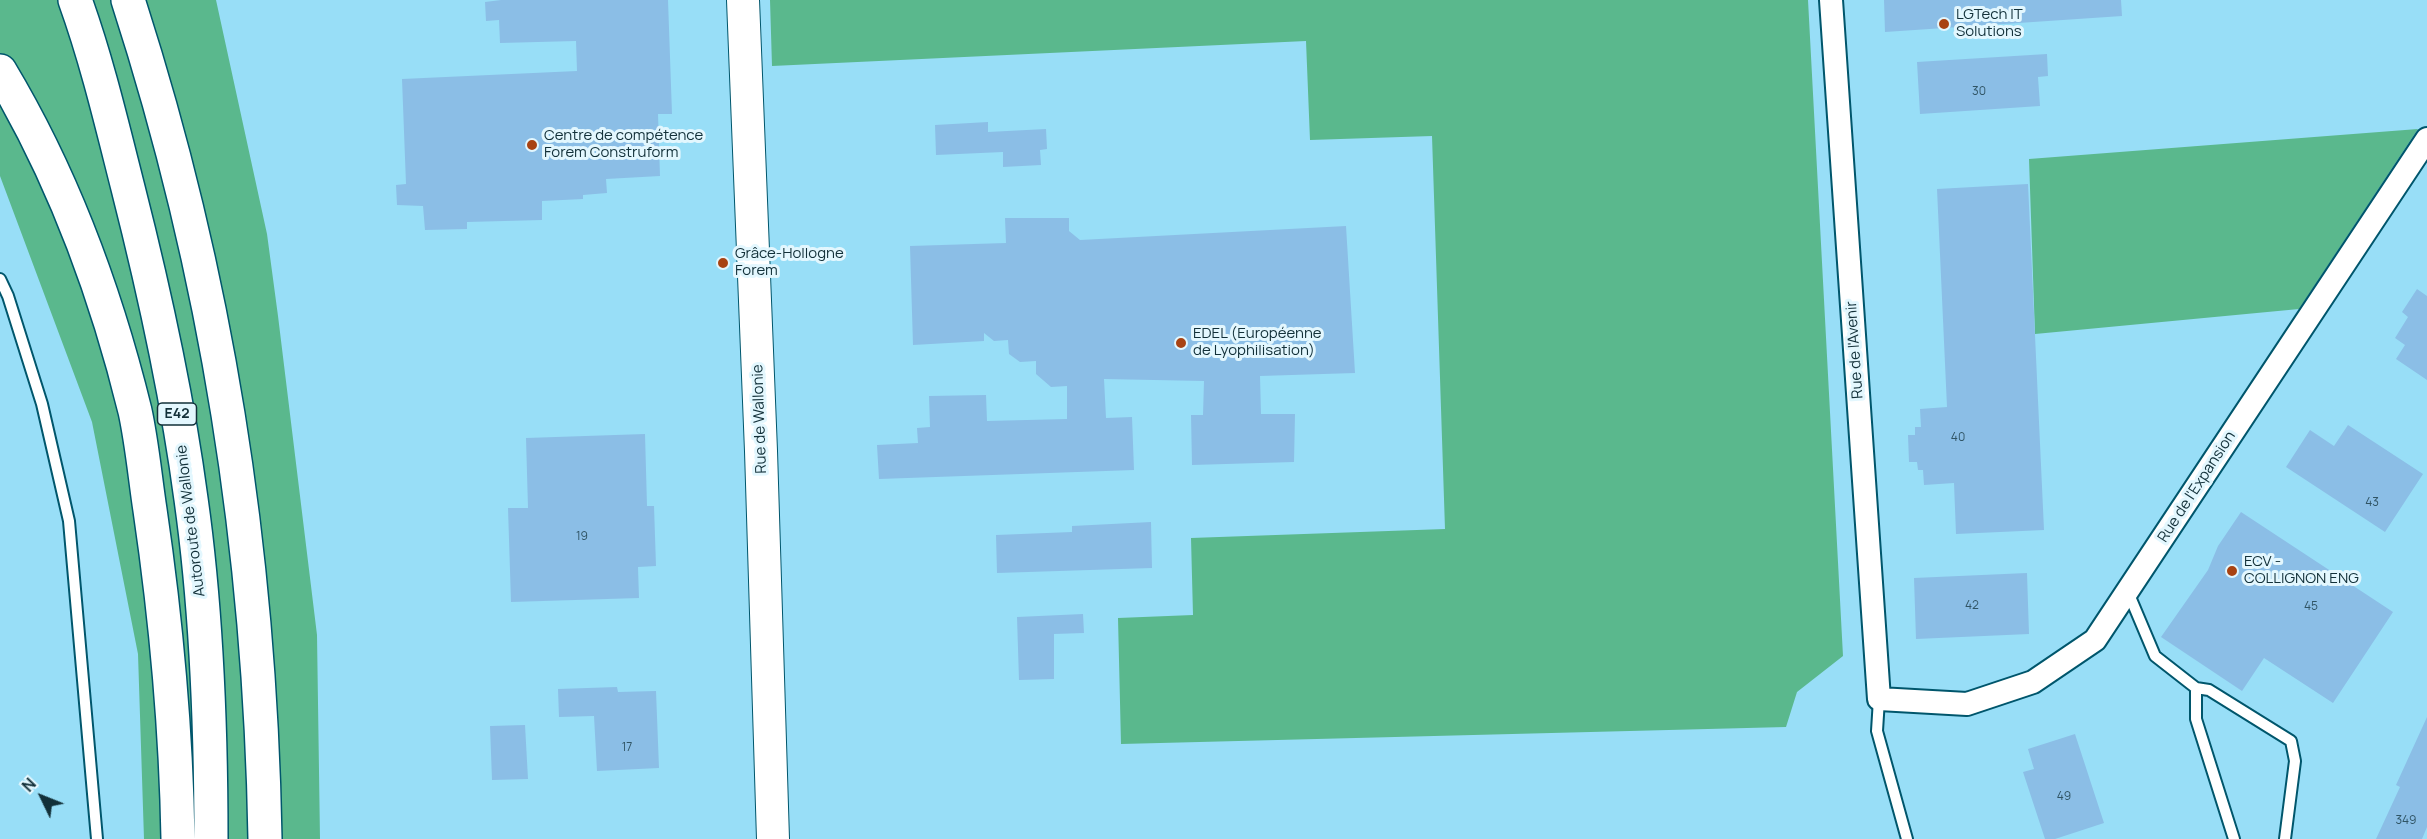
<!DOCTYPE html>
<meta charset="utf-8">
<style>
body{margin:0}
#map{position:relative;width:2427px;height:839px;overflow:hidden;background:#98def7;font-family:Manrope,sans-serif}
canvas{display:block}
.north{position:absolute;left:12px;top:767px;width:60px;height:60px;-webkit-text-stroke:4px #e3f7fe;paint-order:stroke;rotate:313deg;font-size:16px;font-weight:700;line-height:24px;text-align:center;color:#123039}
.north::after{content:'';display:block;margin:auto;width:21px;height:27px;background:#123039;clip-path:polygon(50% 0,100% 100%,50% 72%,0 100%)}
</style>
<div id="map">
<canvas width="2427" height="839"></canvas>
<div class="north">N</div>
</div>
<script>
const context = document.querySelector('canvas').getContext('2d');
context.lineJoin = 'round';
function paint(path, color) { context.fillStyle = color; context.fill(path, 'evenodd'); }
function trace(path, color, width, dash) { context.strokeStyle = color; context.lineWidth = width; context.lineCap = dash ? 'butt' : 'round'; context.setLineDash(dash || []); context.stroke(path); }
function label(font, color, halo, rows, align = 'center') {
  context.font = font + ' Manrope,sans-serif'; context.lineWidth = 6; context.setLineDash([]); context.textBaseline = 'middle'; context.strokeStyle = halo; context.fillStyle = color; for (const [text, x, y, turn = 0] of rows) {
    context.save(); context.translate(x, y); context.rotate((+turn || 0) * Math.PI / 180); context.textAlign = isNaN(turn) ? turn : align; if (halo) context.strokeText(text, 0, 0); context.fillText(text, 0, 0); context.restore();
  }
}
paint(new Path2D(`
 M0 0H216L267 234 278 316 317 635 320 839H144L138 654 92 422 0 176Z
 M770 0H1808L1843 656 1797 692 1786 727 1121 744 1118 618 1193 615 1191 538 1445 529 1432 136 1310 140 1306 41 772 66Z
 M2418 129 2299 309 2035 334 2029 159Z`), '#5ab88d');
paint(new Path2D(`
 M501 0H668L672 114H658L660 176 606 179 607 193 583 195V199L542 201V220L467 222V229L425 230 423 206 397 205 396 185 406 184 402 79 577 71 576 41 500 43 499 20 486 21 485 2Z
 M1884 0H2121L2122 16 1885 32Z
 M2047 54 2048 76 2038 77 2040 106 1920 114 1917 62Z
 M988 122V132L1046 129 1047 149 1040 150 1041 165 1003 167V152L936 155 935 125Z
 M2028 184 2044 530 1956 534 1954 483 1924 485 1923 470H1918L1917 462H1909L1908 435H1915V427H1921L1920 409 1947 407 1937 189Z
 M1005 218H1069V231L1080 240 1346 226 1355 373 1260 376 1261 414H1295L1294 462 1192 465 1191 415H1203L1204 381 1104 379 1106 418 1132 417 1134 470 879 479 877 445 918 443 917 428 930 427 929 396 986 395 987 421 1067 419V386L1051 387 1036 374V361L1020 362 1009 354 1008 340 994 341 984 333V341L913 345 910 246 1006 243Z
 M2417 289 2427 296V380L2396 359 2405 345 2395 338 2408 317 2402 312Z
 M2348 425 2423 474 2385 532 2286 467 2310 430 2334 446Z
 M645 434 647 506H654L656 566 638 567 639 598 511 602 508 508H528L526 438Z
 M2241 512 2393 612 2333 703 2264 658 2242 691 2161 637 2208 570 2218 546Z
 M1151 522 1152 568 997 573 996 535 1072 532V526Z
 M2027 573 2029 634 1916 639 1914 578Z
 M1083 614 1084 633 1054 634V679L1019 680 1017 617Z
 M617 687 618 692 656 691 659 768 597 771 594 716 559 717 558 689Z
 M2427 717V827L2422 839H2376L2400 787 2396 785Z
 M525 725 528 779 492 780 490 726Z
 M2075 734 2104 823 2055 839H2045L2023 772 2034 769 2028 749Z`), '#8bbee6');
const lane = new Path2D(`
 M0 279 8 296 42 404 69 521 97 839
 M2128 592 2155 656 2196 688 2209 690 2291 741 2295 761 2285 839
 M2196 688V719L2234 839
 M1879 699 1877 731 1907 839`);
const street = new Path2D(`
 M1831 0 1879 699 1967 704 2033 682 2095 640 2427 139`);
const secondary = new Path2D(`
 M743 0 761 451 773 839`);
const highway = new Path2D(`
 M75 0C97 61 112 125 128 188 154 290 177 394 191 499 207 612 211 726 211 839
 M128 0C217 275 260 550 265 839
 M0 71C63 176 106 293 135 411 142 443 145 477 150 510 166 619 176 729 178 839`);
trace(lane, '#00566c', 14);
trace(street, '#00566c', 26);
trace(secondary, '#00566c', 34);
trace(highway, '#00566c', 36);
trace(lane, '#fff', 10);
trace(street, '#fff', 22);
trace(secondary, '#fff', 32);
trace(highway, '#fff', 33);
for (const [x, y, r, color] of [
 [1944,24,6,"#a84313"],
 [532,145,6,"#a84313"],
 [723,263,6,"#a84313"],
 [1181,343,6,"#a84313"],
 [2232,571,6,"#a84313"]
]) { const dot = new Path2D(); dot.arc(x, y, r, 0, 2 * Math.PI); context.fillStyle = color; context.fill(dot); trace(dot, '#e3f7fe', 2); }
label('12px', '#305464', null, [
 ["30",1979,92],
 ["40",1958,438],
 ["43",2372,503],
 ["19",582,537],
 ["42",1972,606],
 ["45",2311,607],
 ["17",627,748],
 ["49",2064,797],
 ["349",2406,821]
]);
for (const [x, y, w] of [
 [177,414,39]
]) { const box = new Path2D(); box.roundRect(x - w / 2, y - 11, w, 22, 4.5); context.fillStyle = '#e3f7fe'; context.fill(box); trace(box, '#123039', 1.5); }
label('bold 14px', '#123039', null, [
 ["E42",177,414]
]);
label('15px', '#123039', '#e3f7fe', [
 ["LGTech IT",1956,15],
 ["Solutions",1956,32],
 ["Centre de compétence",544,136],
 ["Forem Construform",544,153],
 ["Grâce-Hollogne",735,254],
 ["Forem",735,271],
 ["EDEL (Européenne",1193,334],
 ["de Lyophilisation)",1193,351],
 ["ECV -",2244,562],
 ["COLLIGNON ENG",2244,579]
], 'left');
label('15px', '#123039', '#e3f7fe', [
 ["Rue de l'Avenir",1855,350,-94],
 ["Rue de Wallonie",760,419,-92],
 ["Rue de l'Expansion",2197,487,-57],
 ["Autoroute de Wallonie",191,521,-97]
]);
</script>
